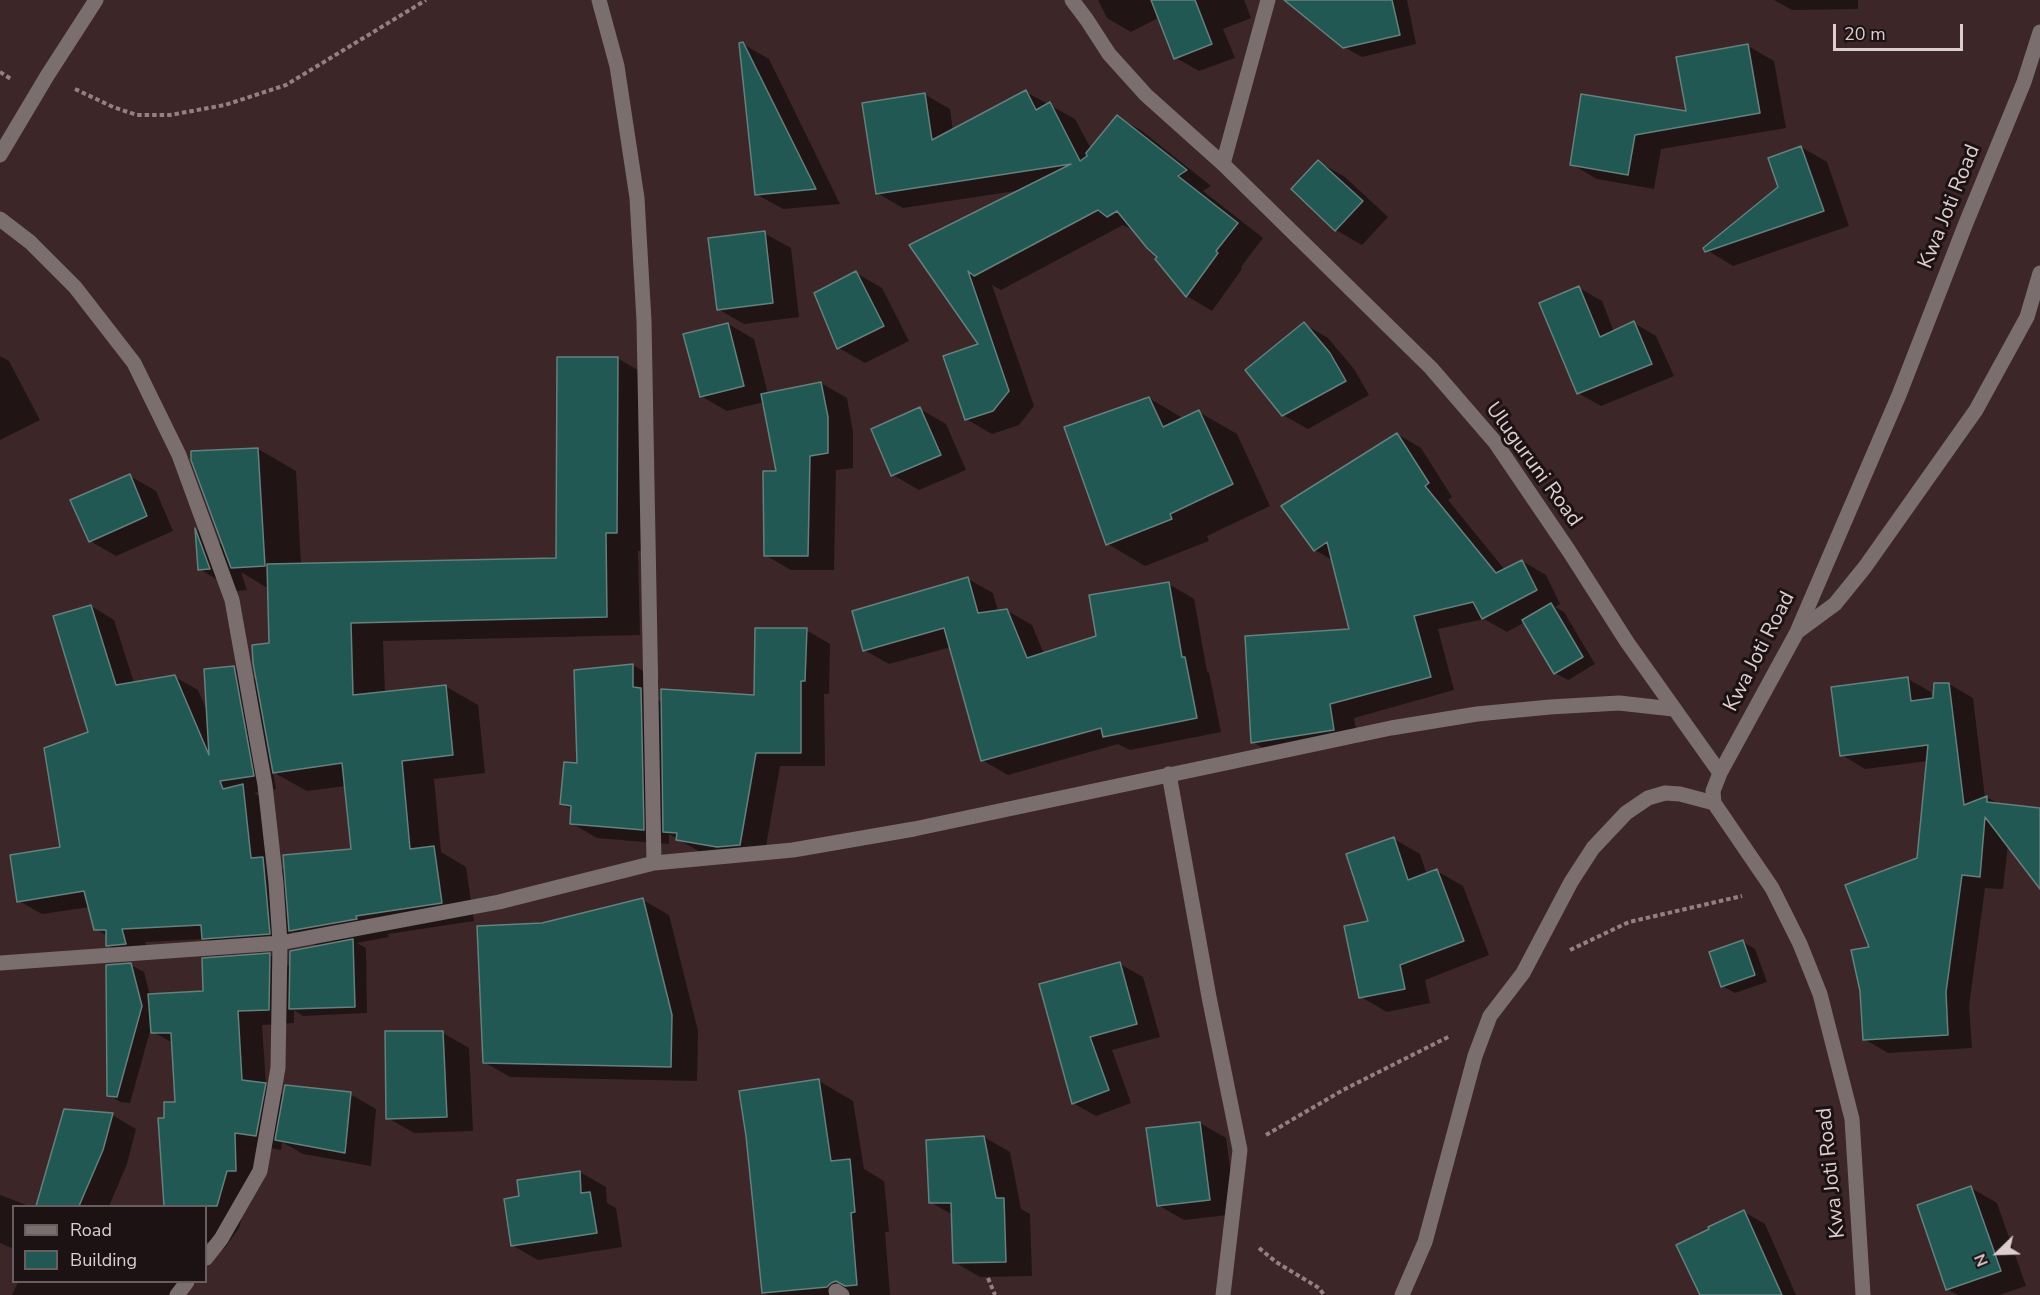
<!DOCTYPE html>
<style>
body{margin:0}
#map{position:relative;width:2040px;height:1295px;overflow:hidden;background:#3c2628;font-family:"Nunito Sans",sans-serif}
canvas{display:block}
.legend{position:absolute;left:12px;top:1205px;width:195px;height:78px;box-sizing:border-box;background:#1c1213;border:2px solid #695d5e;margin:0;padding:8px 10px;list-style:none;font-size:18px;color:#dccdce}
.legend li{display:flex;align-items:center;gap:12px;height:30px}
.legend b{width:30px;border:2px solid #695d5e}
.north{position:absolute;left:1968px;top:1223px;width:60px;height:60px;-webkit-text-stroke:4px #1c1213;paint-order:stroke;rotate:247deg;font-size:16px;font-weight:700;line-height:24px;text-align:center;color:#dccdce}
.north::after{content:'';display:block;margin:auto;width:21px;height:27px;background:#dccdce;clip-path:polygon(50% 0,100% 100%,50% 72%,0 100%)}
.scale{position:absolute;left:1833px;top:24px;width:130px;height:27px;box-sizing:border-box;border:3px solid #dccdce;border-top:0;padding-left:8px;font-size:18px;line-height:21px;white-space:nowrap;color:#dccdce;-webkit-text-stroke:4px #1c1213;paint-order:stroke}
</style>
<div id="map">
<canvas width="2040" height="1295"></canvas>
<ul class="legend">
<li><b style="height:8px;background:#7a6e6e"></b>Road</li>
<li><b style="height:16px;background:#215853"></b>Building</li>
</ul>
<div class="north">N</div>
<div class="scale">20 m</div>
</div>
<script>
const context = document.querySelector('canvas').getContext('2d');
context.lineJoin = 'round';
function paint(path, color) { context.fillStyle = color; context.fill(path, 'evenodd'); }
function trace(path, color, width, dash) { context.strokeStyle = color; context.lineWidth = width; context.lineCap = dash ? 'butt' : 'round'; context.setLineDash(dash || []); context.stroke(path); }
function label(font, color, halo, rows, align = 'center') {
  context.font = font + ' "Nunito Sans",sans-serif'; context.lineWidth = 6; context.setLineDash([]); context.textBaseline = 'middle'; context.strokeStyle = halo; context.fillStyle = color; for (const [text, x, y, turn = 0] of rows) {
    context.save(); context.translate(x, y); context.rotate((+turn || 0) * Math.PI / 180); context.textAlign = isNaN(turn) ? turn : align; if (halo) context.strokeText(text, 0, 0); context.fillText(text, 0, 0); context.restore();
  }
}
paint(new Path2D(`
 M1098 0H1244L1251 18 1223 29 1235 58 1199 71 1176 58 1160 17 1131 32 1107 18Z
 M1287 0H1407L1416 44 1362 57 1344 47Z
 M1774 0H1858V9L1792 10Z
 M743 44 769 59 840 204 783 209 756 194Z
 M1748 46 1774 61 1786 128 1661 149 1654 189 1597 179 1571 164 1583 96 1688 113Z
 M1026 92 1075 119 1091 149 1117 117 1142 131 1211 186 1203 191 1263 238 1241 267 1242 269 1212 311 1187 296 1157 259 1159 256 1135 231 1123 225 1001 290 992 285 1034 406 1019 425 992 434 966 419 980 345 911 246 1022 190 903 208 877 193 924 94 950 109 953 131Z
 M1801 147 1827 162 1849 226 1733 266 1707 250 1780 188Z
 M1319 162 1345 177 1388 217 1362 245 1336 230Z
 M764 233 791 248 799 317 744 324 718 309Z
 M856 273 882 288 909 341 865 363 839 348Z
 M1579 288 1602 301 1614 332 1634 323 1656 336 1674 376 1601 406 1578 393Z
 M728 324 754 339 768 394 821 383 847 398 853 432V468L836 470 834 570H791L765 555 778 472 764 402 727 411 701 396Z
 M1304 324 1328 338 1354 369 1369 395 1308 429 1283 415Z
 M0 356 9 361 40 420 0 440Z
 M617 358 650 377 649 551H638L640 635 383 641 385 693 445 686 478 705 485 773 434 779 441 852 466 867 474 921 388 934 389 937 357 943 366 948 367 1013 303 1016 294 1010V1023L262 1025 266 1085 285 1096 350 1094 376 1109 371 1166 303 1154 282 1142 281 1150 260 1146 239 1228 224 1249 206 1241V1206H166L159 1119 166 1120 177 1104 173 1043 153 1032 152 1024 130 1103 121 1102 108 1095 131 965 144 972 150 995 204 992 270 955 291 967 319 947 292 931 293 947 226 951 205 939 145 942 149 957 131 958 107 945V936L96 929 90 907 42 914 19 901 62 848 90 733 91 606 114 620 134 683 175 677 198 690 207 711 233 667 258 681 271 645 269 589 241 572 247 590 237 591 199 569 197 530 224 546 258 449 296 471 301 564 557 559ZM273 772 307 791 345 786 353 851 286 871 273 864 266 799 254 793 276 789Z
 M1149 398 1184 419 1199 412 1237 434 1270 506 1207 536 1209 541 1145 566 1108 544Z
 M920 409 946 424 966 470 919 490 893 475Z
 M1397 434 1421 448 1452 497 1448 500 1505 570 1522 561 1546 575 1560 604 1555 607 1564 612 1595 664 1568 680 1555 673 1525 622 1507 632 1484 619 1438 629 1454 690 1354 718 1358 743 1277 756 1253 742 1351 631 1334 561 1315 550Z
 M130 476 156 491 173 531 116 556 90 541Z
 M968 579 993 593 998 611 1006 610 1032 625 1044 654 1098 637 1169 584 1194 599 1207 671 1209 673 1221 732 1130 750 1118 744 1008 775 982 760 951 647 889 664 864 650Z
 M806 630 830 644 829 694H824L825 766H780L764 858 702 853 669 834V844L597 838 571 823 573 810 562 804 578 765 633 665 659 680 658 700 662 702 755 697Z
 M1908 679 1931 692 1933 703 1949 684 1973 698 1985 798 1987 797 2000 805 2040 812V879L2008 844 2003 889 1985 888 1969 1006 1972 1048 1888 1053 1864 1039 1871 948 1919 859 1928 761 1865 769 1842 755Z
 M1394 839 1420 854 1427 875 1437 871 1463 886 1489 955 1425 980 1430 1003 1387 1012 1361 997 1370 922Z
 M643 900 669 915 698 1031 697 1081 510 1077 484 1062 542 925Z
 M1743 942 1755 949 1767 982 1735 993 1722 986Z
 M1120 964 1143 977 1160 1037 1112 1050 1131 1103 1096 1116 1073 1103 1041 985Z
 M443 1033 469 1048 473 1131 414 1133 388 1118Z
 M819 1081 853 1101 864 1169 884 1181 889 1232H885L890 1295H768L763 1293Z
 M66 1110 112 1115 136 1129 127 1164 109 1206H38Z
 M1200 1123 1226 1138 1236 1214 1184 1220 1158 1205Z
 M984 1137 1010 1152 1021 1209 1030 1214 1032 1276 980 1277 954 1262 953 1215 930 1202Z
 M580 1172 606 1187 607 1203 616 1208 622 1247 538 1260 512 1245Z
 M1971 1188 1997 1203 2026 1286 1999 1295H1958L1947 1289Z
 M0 1195 29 1206H14V1249L0 1243Z
 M1744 1212 1765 1224 1796 1295H1701Z
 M18 1282H174L182 1286 177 1295H12Z`), '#0007');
const building = new Path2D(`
 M1151 0H1195L1212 44 1174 59Z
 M1284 0H1392L1400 35 1343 48Z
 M743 42 816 189 755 195 739 43Z
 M1748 44 1760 113 1635 135 1628 175 1570 165 1581 94 1686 111 1676 57Z
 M1026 90 1036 110 1050 102 1080 161 1087 156 1086 153 1117 115 1187 170 1178 176 1238 223 1216 251 1218 253 1186 297 1155 259 1157 257 1147 248 1117 211 1107 217 1098 210 974 276 968 271 1009 391 993 411 965 420 943 356 978 344 909 245 1071 164 876 194 862 103 925 93 932 140Z
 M1801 146 1824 211 1705 252 1703 248 1778 187 1768 158Z
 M1318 160 1363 201 1335 231 1291 189Z
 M765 231 773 303 717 310 708 238Z
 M856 271 884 326 837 349 814 293Z
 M1579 286 1600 337 1634 321 1652 364 1577 394 1539 303Z
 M1304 322 1330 353 1346 381 1282 416 1245 370Z
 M728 323 744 386 700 397 683 334Z
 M557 357H618L617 533H606L607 617 351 623 353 695 446 685 453 755 402 761 410 849 434 846 442 903 356 916 357 919 289 931 283 855 351 849 342 763 273 773 253 663 252 645 269 643 267 564 556 558Z
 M821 382 828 417V453L810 456 808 556H764L763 471H776L761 394Z
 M1149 397 1163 427 1199 410 1233 484 1170 514 1172 519 1106 545 1064 427Z
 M920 407 941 455 891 476 871 429Z
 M1397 433 1429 483 1425 486 1496 573 1522 560 1537 590 1482 619 1473 602 1414 616 1431 677 1330 704 1334 730 1251 743 1245 636 1349 629 1327 542 1314 551 1281 506Z
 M258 448 265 566 231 568 191 460V451Z
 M130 474 147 516 89 542 70 500Z
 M195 528 210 569 198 570Z
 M968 577 978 613 1007 609 1027 658 1096 636 1089 595 1169 582 1182 657H1185L1197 718 1103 737 1101 728 981 761 944 628 863 651 852 611Z
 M1551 603 1583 657 1554 674 1522 620Z
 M91 605 116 685 175 675 209 755 204 669 234 666 254 776 220 781 223 789 243 784 251 858 263 857 270 934 202 939 201 925 122 929 126 944 106 946V930H94L84 891 17 902 10 855 60 847 44 748 88 732 53 616Z
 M755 628H807L805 681H801V753H756L740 845 717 847 676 840 677 833 663 832 661 689 754 695Z
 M633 664V687L641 688 644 830 570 824 571 806 560 804 564 762 577 763 574 670Z
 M1908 677 1911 701 1933 698 1934 683H1949L1964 805 1987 796V802L2040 808V889L1985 817 1980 877 1962 875 1946 992 1948 1035 1863 1040 1860 991 1851 950 1869 947 1845 885 1917 858 1928 745 1840 756 1831 687Z
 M1394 837 1408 880 1437 869 1464 941 1400 965 1405 989 1359 998 1344 926 1368 921 1346 854Z
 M643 898 672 1015 671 1067 483 1063 477 926 542 923Z
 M353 939 355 1007 289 1009 290 951Z
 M1743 940 1755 975 1721 987 1709 952Z
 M270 953 269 1010 238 1011 242 1080 266 1083 256 1136 235 1133 236 1171H227L217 1206H164L158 1118H164V1102H175L171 1033H151L148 994 203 991 202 958Z
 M1120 962 1137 1024 1090 1037 1109 1090 1072 1104 1039 984Z
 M131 963 142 1006 117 1097 107 1096 106 965Z
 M385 1031H443L447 1117 386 1119Z
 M819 1079 831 1161 850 1159 855 1212 851 1213 857 1285 845 1286 836 1281 831 1283 827 1287 762 1293 746 1136 739 1091Z
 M285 1085 351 1092 345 1153 275 1140Z
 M64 1109 113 1113 103 1150 79 1206H36Z
 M1200 1122 1210 1200 1157 1206 1146 1128Z
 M984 1136 996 1198H1004L1006 1262 953 1263 951 1203H929L926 1140Z
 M580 1171 581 1193 590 1192 597 1233 511 1246 504 1199 519 1196 517 1180Z
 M1971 1186 2001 1271 1946 1290 1917 1205Z
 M1744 1210 1782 1295H1700L1676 1245 1709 1229 1708 1227Z`);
paint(building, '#215853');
trace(building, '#64817d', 1.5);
trace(new Path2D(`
 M0 72 11 79
 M75 89 113 107 137 115H170L225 105 286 85 426 0
 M1570 950 1629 922 1742 896
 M1266 1135 1343 1090 1450 1036
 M1259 1248 1276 1262 1319 1288 1324 1295
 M988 1278 995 1295`), '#938082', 4, [4.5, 3]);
trace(new Path2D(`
 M599 0 617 66 637 198 644 321 654 863
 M1072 0 1087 20 1109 54 1146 95 1223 164 1431 368 1495 442 1569 551 1627 642 1720 773
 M0 155 47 76 96 0
 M1223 164 1268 0
 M0 219 30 242 75 287 134 363 179 455 232 600 265 785 276 883 280 943 278 1068 260 1171 221 1239 206 1258
 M1797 632 1835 604 1865 567 1976 410 2027 317 2040 273
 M1169 774 1209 997 1240 1150 1223 1295
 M0 963 280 943 499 902 654 863 793 850 914 829 1391 728 1477 714 1550 707 1619 703 1673 709
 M836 1291 842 1295
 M177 1295 187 1282
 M1402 1295 1425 1242 1475 1056 1490 1016 1523 973 1571 882 1593 848 1626 813 1648 798 1665 793 1680 794 1714 803
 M1863 1295 1852 1119 1820 994 1800 944 1772 888 1714 803 1713 791 1720 773 1797 632 1899 395 1966 223 2024 82 2040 32`), '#7a6e6e', 15);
label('21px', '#dccdce', '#1c1213', [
 ["Kwa Joti Road",1950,207,-68],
 ["Uluguruni Road",1533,465,54],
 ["Kwa Joti Road",1760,652,-63],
 ["Kwa Joti Road",1832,1173,-96]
]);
</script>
